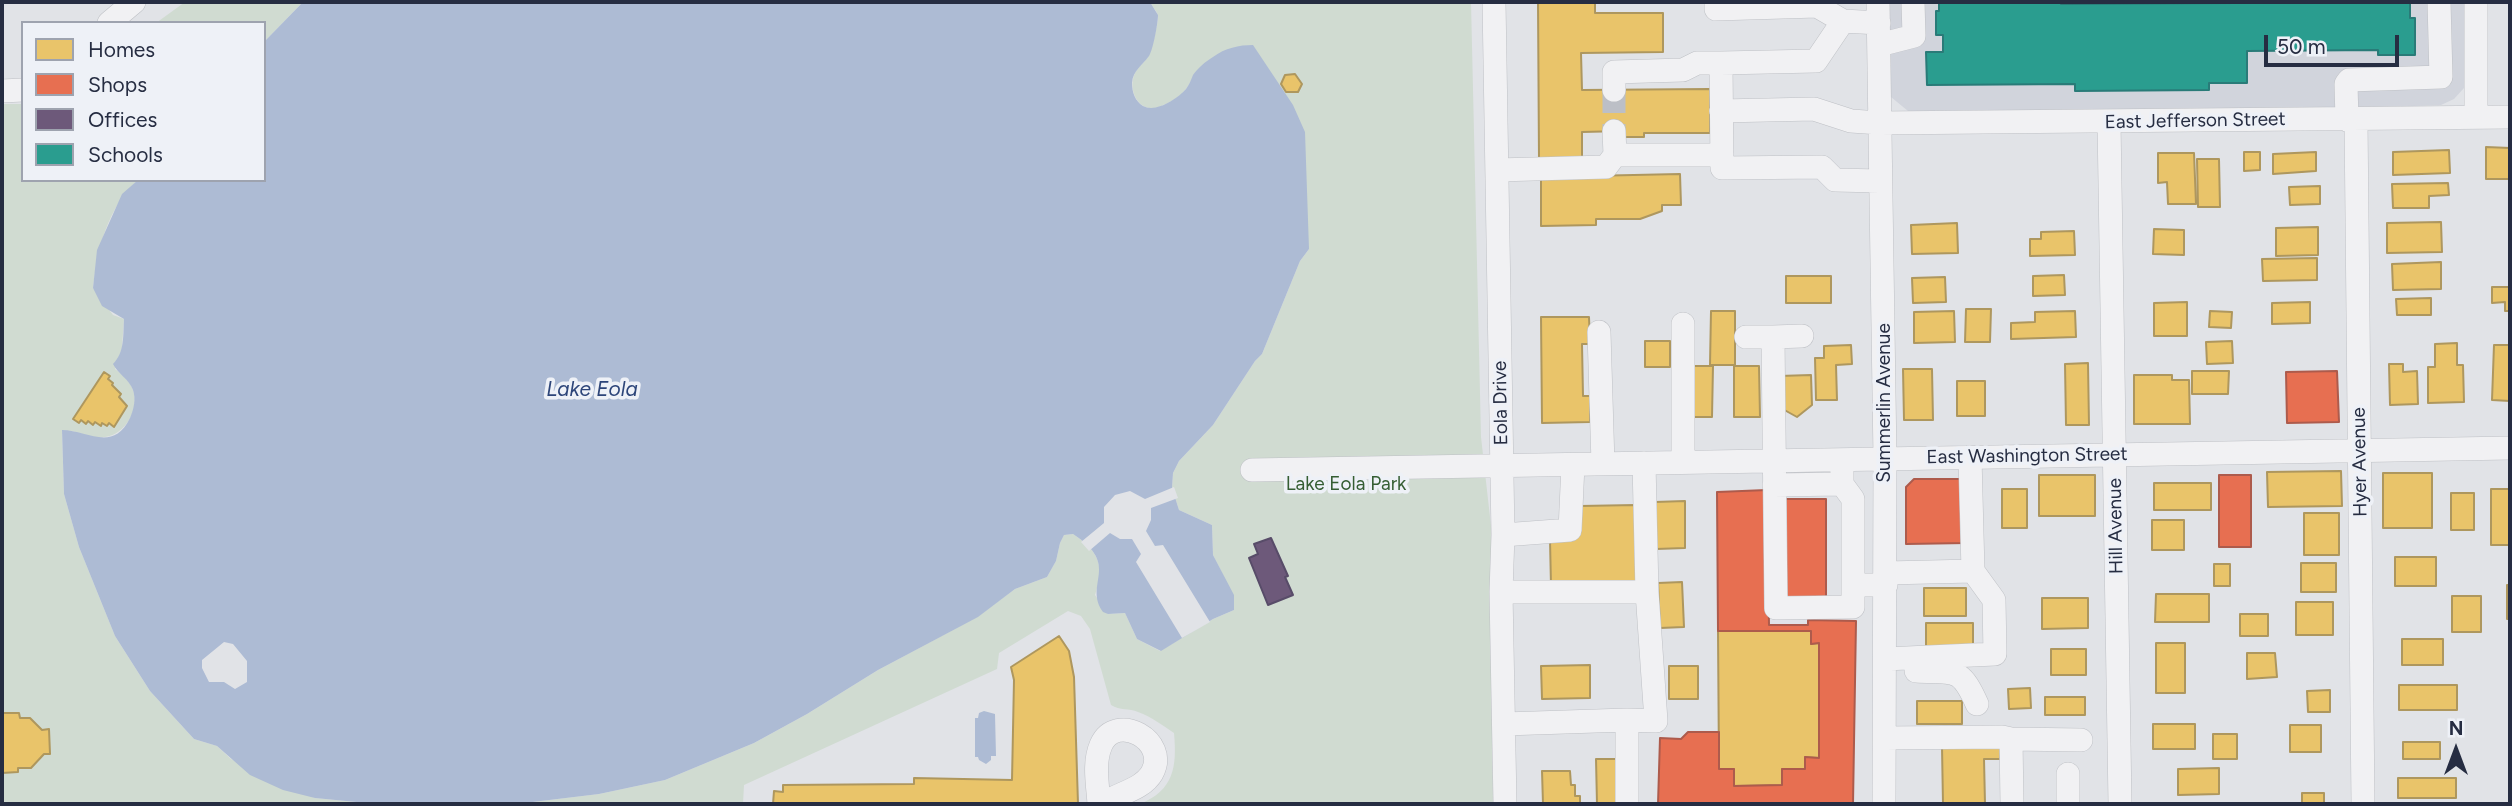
<!DOCTYPE html>
<style>
body{margin:0}
#map{position:relative;width:2512px;height:806px;overflow:hidden;background:#e1e3e7;font-family:Figtree,sans-serif}
canvas{display:block}
.frame{position:absolute;inset:0;border:4px solid #262d42;pointer-events:none}
.legend{position:absolute;left:21px;top:21px;width:245px;height:161px;box-sizing:border-box;background:#eef1f7;border:2px solid #9ea3af;margin:0;padding:9px 12px;list-style:none;font-size:21px;color:#262d42}
.legend li{display:flex;align-items:center;gap:14px;height:35px}
.legend b{width:35px;border:2px solid #9ea3af}
.north{position:absolute;left:2421px;top:715px;width:70px;height:70px;-webkit-text-stroke:5px #eef1f7;paint-order:stroke;rotate:0deg;font-size:19px;font-weight:700;line-height:28px;text-align:center;color:#262d42}
.north::after{content:'';display:block;margin:auto;width:24px;height:32px;background:#262d42;clip-path:polygon(50% 0,100% 100%,50% 72%,0 100%)}
.scale{position:absolute;left:2264px;top:35px;width:135px;height:32px;box-sizing:border-box;border:4px solid #262d42;border-top:0;padding-left:9px;font-size:21px;line-height:24px;white-space:nowrap;color:#262d42;-webkit-text-stroke:5px #eef1f7;paint-order:stroke}
</style>
<div id="map">
<canvas width="2512" height="806"></canvas>
<div class="frame"></div>
<ul class="legend">
<li><b style="height:19px;background:#e9c46a"></b>Homes</li>
<li><b style="height:19px;background:#e76f51"></b>Shops</li>
<li><b style="height:19px;background:#6d597a"></b>Offices</li>
<li><b style="height:19px;background:#2a9d8f"></b>Schools</li>
</ul>
<div class="north">N</div>
<div class="scale">50 m</div>
</div>
<script>
const context = document.querySelector('canvas').getContext('2d');
context.lineJoin = 'round';
function paint(path, color) { context.fillStyle = color; context.fill(path, 'evenodd'); }
function trace(path, color, width, dash) { context.strokeStyle = color; context.lineWidth = width; context.lineCap = dash ? 'butt' : 'round'; context.setLineDash(dash || []); context.stroke(path); }
function label(font, color, halo, rows, align = 'center') {
  context.font = font + ' Figtree,sans-serif'; context.lineWidth = 7; context.setLineDash([]); context.textBaseline = 'middle'; context.strokeStyle = halo; context.fillStyle = color; for (const [text, x, y, turn = 0] of rows) {
    context.save(); context.translate(x, y); context.rotate((+turn || 0) * Math.PI / 180); context.textAlign = isNaN(turn) ? turn : align; if (halo) context.strokeText(text, 0, 0); context.fillText(text, 0, 0); context.restore();
  }
}
paint(new Path2D(`
 M1889 2H2466L2467 75 2464 88 2454 99 2441 105 2358 108 1908 111 1891 97Z`), '#d1d4dc');
paint(new Path2D(`
 M185 2H303L264 42V23H156Z
 M1150 2H1471L1481 437 1491 526 1493 804H1140C1174 790 1177 767 1174 733 1162 725 1152 717 1138 712 1129 708 1120 711 1111 705L1090 629 1081 616 1068 611 999 653 997 669 744 785 743 804H516L599 794 665 780 754 743 807 714 878 670 977 617 1015 589 1047 577 1056 561 1060 543 1064 535 1073 534C1099 551 1105 566 1095 595L1108 614 1125 613 1137 639 1160 651 1213 619 1234 610 1223 575 1213 555 1212 525 1179 510 1172 488 1173 473 1179 461 1213 425 1255 361 1262 354 1300 261 1309 249 1195 73C1190 83 1186 92 1175 99 1170 102 1162 106 1156 108 1139 111 1130 93 1133 79 1135 69 1142 65 1148 57 1151 53 1159 20 1158 16 1157 11 1152 6 1150 2Z
 M2 104H23V180H138C107 208 98 248 93 288L113 315 124 319 122 348 115 369C123 375 129 380 133 390 140 409 126 434 105 437 89 440 78 429 62 431L64 494 79 547 115 636 150 691 194 739 217 746 231 759 315 798 377 804H2Z`), '#d0dbd1');
paint(new Path2D(`
 M303 2H1150L1158 15C1158 23 1153 50 1149 56 1142 66 1133 70 1132 83 1132 92 1135 101 1143 106 1156 113 1177 99 1186 89 1189 85 1191 80 1193 75 1197 69 1206 61 1213 57 1225 48 1239 45 1253 45L1293 105 1305 132 1309 249 1300 261 1262 354 1255 361 1213 425 1179 461 1173 473 1172 488 1179 510 1212 525 1213 555 1234 595V610L1213 619 1161 651 1137 639 1125 613 1108 614 1103 612C1083 583 1122 566 1073 534L1064 535 1060 543 1056 561 1047 577 1015 589 978 617 878 670 807 714 754 743 665 780 599 794 516 804H377L315 798 283 790 250 775 217 746 194 739 150 691 115 636 79 547 64 494 62 430C87 430 113 453 130 418 134 409 136 399 133 390 129 379 118 374 113 364 125 352 123 335 124 319L102 306 93 288 97 250 122 194 138 180H264V42ZM224 642 233 644 247 661V682L235 689 224 682H209L202 668V660Z
 M984 711 995 714 996 756H991V760L986 764 979 760 978 757H975V718H978L979 713Z`), '#adbbd4');
paint(new Path2D(`
 M1174 487 1178 498 1151 508V520L1146 531 1155 546 1163 545 1210 622 1182 638 1136 562 1141 554 1132 539H1120L1110 533 1089 551 1081 542 1104 523V507L1115 495 1130 491 1145 499Z`), '#e1e3e7');
const homes = new Path2D(`
 M1538 2H1595V13H1663V52L1581 53 1582 90 1710 89V133H1644V137H1623V131L1582 132V160H1539Z
 M1295 74 1302 84 1298 92H1286L1281 84 1285 75Z
 M2486 147 2510 148V179H2486Z
 M2449 150 2450 173 2393 175V152Z
 M2244 152H2260V170L2244 171Z
 M2316 152V171L2273 174V154Z
 M2158 153H2194L2196 204H2168L2167 182 2158 183Z
 M2197 159H2219L2220 207H2198Z
 M1680 174 1681 205H1662V211L1640 219H1596V225L1541 226V177Z
 M2448 183 2449 195 2429 196V208H2393L2392 184Z
 M2320 186V204L2290 205 2289 187Z
 M2441 222 2442 252 2387 253V223Z
 M1957 223 1958 253 1912 254 1911 225Z
 M2318 227V255L2276 256V228Z
 M2154 229 2184 230V255L2153 254Z
 M2074 231 2075 255 2030 256V239H2041V232Z
 M2317 258V280L2263 281 2262 259Z
 M2441 262V289L2393 290 2392 264Z
 M2064 275 2065 295 2033 296V276Z
 M1786 276H1831V303H1786Z
 M1945 277 1946 302 1913 303 1912 278Z
 M2492 287H2510V311H2505V302L2492 303Z
 M2431 298V315H2397L2396 299Z
 M2187 302V336H2154V303Z
 M2310 302V323L2272 324V303Z
 M1966 309H1991L1990 342H1965Z
 M1711 311H1735V365H1710Z
 M1954 311 1955 342 1914 343V312Z
 M2075 311 2076 337 2011 339V323L2035 322V312Z
 M2210 311 2232 312 2231 328 2209 327Z
 M1541 317H1589L1590 344H1582L1583 396H1590V422L1542 423Z
 M1645 341H1670V367H1645Z
 M2232 341 2233 363 2207 364 2206 342Z
 M2457 343V365H2463L2464 402 2428 403V367H2435V344Z
 M1851 345 1852 364 1836 365 1837 400H1816L1815 358H1824V346Z
 M2494 345H2510V401L2492 400Z
 M2088 363 2089 425H2066L2065 364Z
 M2389 364H2403V372L2417 371 2418 404 2390 405Z
 M1687 366H1713L1712 417H1686Z
 M1734 366H1759L1760 417H1734Z
 M1903 369H1932L1933 420H1904Z
 M2192 371H2229L2228 394H2192Z
 M104 372 110 376 108 379 113 383 112 385 121 394 119 397 127 406 114 427 109 423 107 426 102 423 101 426 95 422 93 425 88 421 86 424 81 420 79 423 73 419Z
 M1811 375 1812 405 1797 417 1779 407V376Z
 M2134 375H2172V380H2189L2190 424H2134Z
 M1957 381H1985V416H1957Z
 M2341 471 2342 506 2268 507 2267 472Z
 M2383 473H2432V528H2383Z
 M2039 475H2095V516H2039Z
 M2154 483H2211V510H2154Z
 M2002 489H2027V528H2002Z
 M2491 489H2510V545H2491Z
 M2451 493H2474V530H2451Z
 M1685 501V548L1656 549 1655 502Z
 M1636 505V585L1551 586 1550 540 1580 506Z
 M2304 513H2339V555H2304Z
 M2152 520H2184V550H2152Z
 M2395 557H2436V586H2395Z
 M2301 563H2336V592H2301Z
 M2214 564H2230V586H2214Z
 M1682 582 1684 627 1660 628 1658 583Z
 M2507 585H2510V619H2507Z
 M1924 588H1966V616H1924Z
 M2156 594H2209V622H2155Z
 M2452 596H2481V632H2452Z
 M2042 598H2088V628L2042 629Z
 M2296 602H2333V635H2296Z
 M2240 614H2268V636H2240Z
 M1926 623H1973V651H1926Z
 M1718 631H1811V644L1819 643V758L1805 757V769H1782V785L1734 786V769H1719Z
 M1059 636 1069 651 1074 677 1078 804H773L774 791 783 792V785L914 784V778L1012 780 1014 680 1011 667Z
 M2402 639H2443V665H2402Z
 M2156 643H2185V693H2156Z
 M2051 649H2086V675H2051Z
 M2247 653H2275L2277 677 2247 679Z
 M1590 665V698L1542 699 1541 666Z
 M1669 666H1698V699H1669Z
 M2399 685H2457V710H2399Z
 M2030 688 2031 708 2009 709 2008 689Z
 M2330 690V712H2308L2307 691Z
 M2045 697H2085V715H2045Z
 M1917 701H1962V724H1917Z
 M2 713H19L20 718H30L42 730 49 729 50 754H44L31 768H18V772L2 773Z
 M2153 724H2195V749H2153Z
 M2290 725H2321V752H2290Z
 M2213 734H2237V759H2213Z
 M2403 742H2440V759H2403Z
 M2000 746V759H1984L1985 804H1943L1942 747Z
 M1596 759H1621L1622 804H1597Z
 M2219 768V794L2178 795V769Z
 M1542 771H1570L1571 785H1575V796H1580V804H1543Z
 M2398 778H2456V798H2398Z
 M2302 793H2324V804H2302Z`);
paint(homes, '#e9c46a');
trace(homes, '#ae975e', 2);
const shops = new Path2D(`
 M2337 371 2339 422 2287 423 2286 372Z
 M2219 475H2251V547H2219Z
 M1914 479H1966L1967 543 1906 544V487Z
 M1767 490 1769 625H1808V620L1856 621 1853 804H1658L1660 738 1681 739 1688 732H1719V769H1734V786L1782 785V769H1805V757L1819 758V643L1811 644V631H1718L1717 492Z
 M1782 499H1826V602H1782Z`);
paint(shops, '#e76f51');
trace(shops, '#ad5b4c', 2);
const offices = new Path2D(`
 M1271 538 1288 576 1285 577 1293 595 1268 605 1249 558 1258 554 1254 544Z`);
paint(offices, '#6d597a');
trace(offices, '#584c69', 2);
const schools = new Path2D(`
 M1939 2H2061V4L2410 2V18H2415V55H2378V50L2247 51V83H2209V90L2075 91V84L1927 85 1926 52H1943V35H1936V11H1939Z`);
paint(schools, '#2a9d8f');
trace(schools, '#297b78', 2);
trace(new Path2D(`
 M1614 90V131`), '#bcbfc6', 23, [23, 11]);
const minor = new Path2D(`
 M1494 2 1503 535 1501 592 1505 804
 M1716 2V9L1817 6 1843 21
 M1878 2 1885 458 1884 804
 M2476 2V117
 M109 23 134 2
 M1879 23 1843 21 1816 61 1721 63 1722 168 1822 167 1835 180 1879 181
 M1879 45 1914 36 1913 2
 M1614 90V72L1683 70 1697 63H1721
 M2 91 23 90
 M1721 111 1814 109 1851 121 1880 123 2510 117
 M2347 120 2346 84 2349 80 2441 77 2439 2
 M2356 120 2363 804
 M2109 122 2120 804
 M1615 155H1722
 M1497 170 1606 167 1615 155 1614 131
 M1683 324V462
 M1599 332 1603 464
 M1746 337H1773L1776 608 1853 607V585H1886
 M1773 337 1802 336
 M1252 470 2510 448
 M1842 484 1853 499V585
 M1774 485 1842 484V471
 M1503 535 1570 530 1573 465
 M1886 573 1973 571
 M1501 592H1647
 M1885 659 1995 654 1994 600 1973 571 1970 457
 M1916 671C1955 673 1960 666 1977 704
 M1504 724 1627 720
 M1885 738 2002 737 2011 739
 M2068 774V804
 M1099 804C1098 786 1093 763 1101 745 1116 711 1170 741 1152 773 1142 790 1118 793 1103 804
 M1627 804V720L1656 721 1647 592 1644 463
 M2012 804 2011 739 2081 740`);
trace(minor, '#bec0c5', 24);
trace(minor, '#f1f1f3', 23);
label('19px', '#262d42', '#eef1f7', [
 ["East Jefferson Street",2195,121,-1],
 ["Eola Drive",1501,403,-91],
 ["Summerlin Avenue",1884,403,-90],
 ["East Washington Street",2027,456,-1],
 ["Hyer Avenue",2360,462,-91],
 ["Hill Avenue",2116,526,-91]
]);
label('19px', '#355e33', '#eef1f7', [
 ["Lake Eola Park",1346,484]
]);
label('italic 21px', '#2d4579', '#eef1f7', [
 ["Lake Eola",592,390]
]);
</script>
